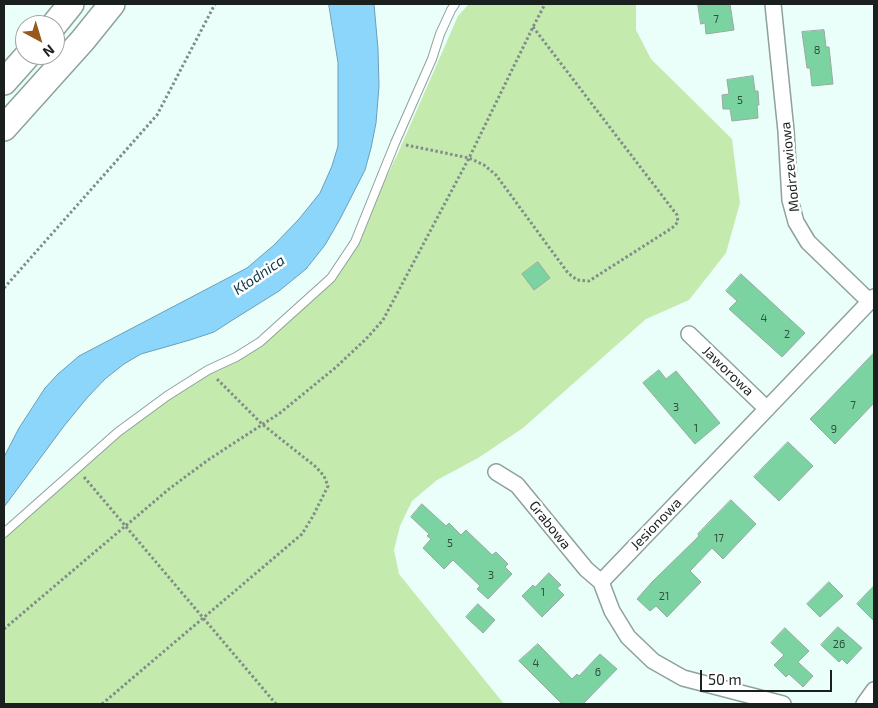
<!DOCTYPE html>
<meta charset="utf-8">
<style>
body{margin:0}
#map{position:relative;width:878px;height:708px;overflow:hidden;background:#eafefa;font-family:"Exo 2",sans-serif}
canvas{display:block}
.frame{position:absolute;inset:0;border:5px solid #19201e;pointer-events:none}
.north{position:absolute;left:15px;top:15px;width:50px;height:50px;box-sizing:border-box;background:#fff;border:1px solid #a3a6a5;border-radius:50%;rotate:141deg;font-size:14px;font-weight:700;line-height:20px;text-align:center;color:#19201e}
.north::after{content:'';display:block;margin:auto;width:18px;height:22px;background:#97591d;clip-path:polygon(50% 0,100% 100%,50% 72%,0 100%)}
.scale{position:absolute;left:700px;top:670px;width:132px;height:22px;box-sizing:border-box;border:2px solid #19201e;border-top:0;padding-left:6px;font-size:15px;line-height:18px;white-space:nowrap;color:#19201e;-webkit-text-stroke:4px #fff;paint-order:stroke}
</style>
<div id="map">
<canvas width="878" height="708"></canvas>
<div class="frame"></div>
<div class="north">N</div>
<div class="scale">50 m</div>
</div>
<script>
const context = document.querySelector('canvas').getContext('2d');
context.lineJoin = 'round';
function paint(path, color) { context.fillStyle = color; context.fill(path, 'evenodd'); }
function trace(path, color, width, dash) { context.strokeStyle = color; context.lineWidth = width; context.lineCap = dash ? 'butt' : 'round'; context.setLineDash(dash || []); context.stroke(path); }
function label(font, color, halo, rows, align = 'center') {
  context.font = font + ' "Exo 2",sans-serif'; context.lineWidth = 5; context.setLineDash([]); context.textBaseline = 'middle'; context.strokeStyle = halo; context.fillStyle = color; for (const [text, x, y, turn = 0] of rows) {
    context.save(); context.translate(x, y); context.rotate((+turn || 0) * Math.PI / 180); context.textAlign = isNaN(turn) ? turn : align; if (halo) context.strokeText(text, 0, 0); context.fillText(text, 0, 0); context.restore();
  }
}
paint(new Path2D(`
 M469 4H636V30L651 59 732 139 740 203 726 253 689 300 646 319 523 428 478 458 437 480 412 501 400 526 394 550 399 574 504 704H4V534L118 432 167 396 236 357 331 278 355 242 398 153 458 16Z`), '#c5eaad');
const water = new Path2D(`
 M329 4H374L378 49 379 86 376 123 371 148 365 170 340 219 325 245 306 269 279 291 231 321 214 332 190 340 141 354 124 364 105 379 87 398 64 426 4 507V457L19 428 45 388 58 374 79 356 247 268 274 245 299 219 320 193 332 166 338 146V63Z`);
paint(water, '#8cd6fb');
trace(water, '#6a9fb9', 1);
const building = new Path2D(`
 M698 4H730L734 30 706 34 705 23 701 24Z
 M824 30 826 47H829L833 84 812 86 810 68H807L802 32Z
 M753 76 755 91H758L759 105H757L758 118 732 121 730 109H723L722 95 729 94 727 80Z
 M538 262 550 278 534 290 522 274Z
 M741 274 805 333 782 357 729 309 737 301 726 291Z
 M874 353V403L835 444 810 419 820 409Z
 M659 370 666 379 676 371 720 423 695 444 643 383Z
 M788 442 813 466 779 501 754 477Z
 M731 500 756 524 723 559 712 548 690 571 701 582 667 617 656 606 650 611 637 599 652 582 699 536 698 534Z
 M422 504 446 526 449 523 461 535 466 530 492 555 496 552 508 564 505 567 512 574 488 599 477 589 480 586 453 560 444 569 423 548 431 539 427 536 429 534 411 517Z
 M549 573 561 585 557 588 564 595 542 617 522 596 533 585 535 587Z
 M829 582 843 596 820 617 807 604Z
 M874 586V621L857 604Z
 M478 604 495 620 483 633 466 617Z
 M838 627 862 648 847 664 842 659 839 662 821 645Z
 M785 628 809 651 798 662 813 676 803 687 789 674 786 677 774 665 784 655 771 643Z
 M538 644 572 679 577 674 579 676 600 654 617 669 583 704H562L519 661Z`);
paint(building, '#7bd3a2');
trace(building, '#9aa9a0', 1);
const lane = new Path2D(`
 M4 533 118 432 167 396 208 370 236 357 260 342 331 278 355 242 395 143 432 59 440 34 451 10 455 4`);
const street = new Path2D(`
 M773 4 786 131 790 200 796 222 808 242 870 302
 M689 334 767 409
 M496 472 517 485 586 569 601 582
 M783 704 683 678 653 661 628 637 612 611 601 582 874 297
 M864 704 874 690`);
const primary = new Path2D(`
 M54 25 71 4
 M4 82 28 55
 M4 128 83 40 112 4`);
trace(lane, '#8ea19d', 10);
trace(street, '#8ea19d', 18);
trace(primary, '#8ea19d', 28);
trace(new Path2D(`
 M406 145 469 158 484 165 496 175 568 273 577 280 589 281 672 228 678 222 677 215 533 27
 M4 288 157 115 215 4
 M84 477 276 704
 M4 629 169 489 208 460 280 413 335 368 366 339 383 320 469 158 533 27 545 4
 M102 704 302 534 313 516 328 486 324 476 316 467 262 424 216 378`), '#808d8a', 3, [2.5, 2.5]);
trace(lane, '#fff', 8);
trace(street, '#fff', 15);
trace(primary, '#fff', 25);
label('11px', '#324d3f', null, [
 ["7",716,19],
 ["8",817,50],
 ["5",740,100],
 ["4",764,318],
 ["2",787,334],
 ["7",853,405],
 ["3",676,407],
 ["1",696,428],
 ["9",834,429],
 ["17",719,538],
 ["5",450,543],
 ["3",491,575],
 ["1",543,592],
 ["21",664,596],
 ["26",839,644],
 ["4",536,663],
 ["6",598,672]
]);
label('14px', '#19201e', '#fff', [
 ["Modrzewiowa",790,167,-96],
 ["Jaworowa",728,371,44],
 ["Jesionowa",656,524,-46],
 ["Grabowa",550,525,51]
]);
label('italic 15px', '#0e394c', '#fff', [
 ["Kłodnica",259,275,-34]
]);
</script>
